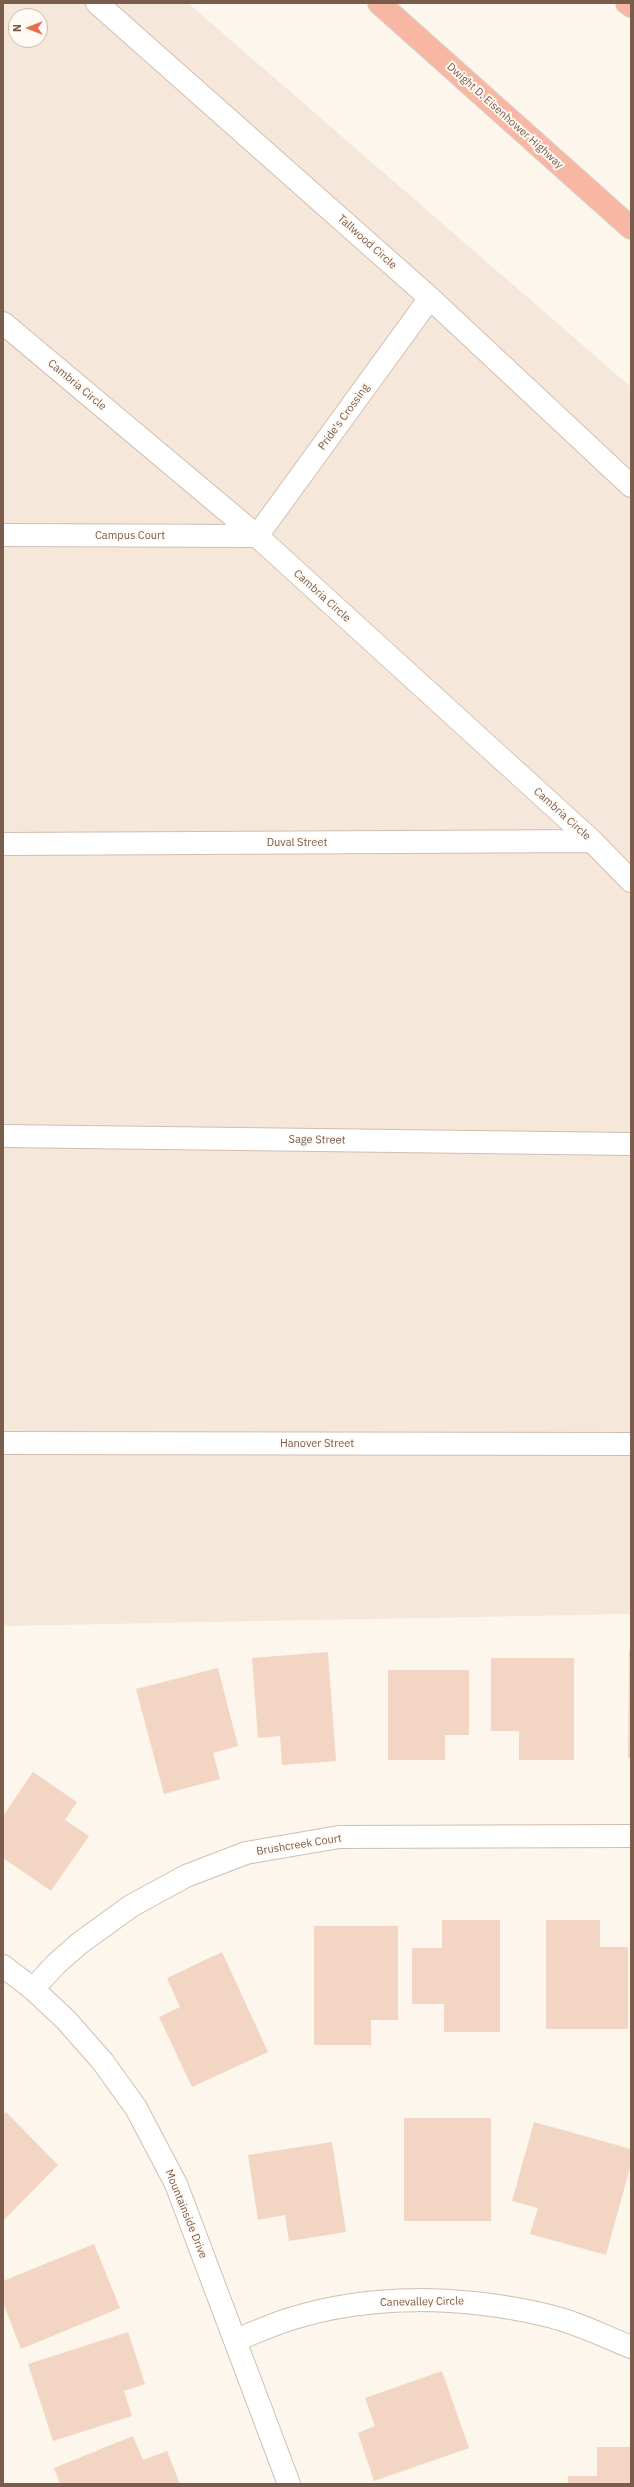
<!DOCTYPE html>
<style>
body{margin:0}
#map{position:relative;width:634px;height:2487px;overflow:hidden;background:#fdf6ec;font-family:"IBM Plex Sans",sans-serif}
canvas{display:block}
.frame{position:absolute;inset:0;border:4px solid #7a5c4d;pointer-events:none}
.north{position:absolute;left:8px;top:8px;width:40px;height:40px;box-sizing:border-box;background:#fffaf3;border:1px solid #cabbb1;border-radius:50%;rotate:270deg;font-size:11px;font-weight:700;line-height:16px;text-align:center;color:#7a5c4d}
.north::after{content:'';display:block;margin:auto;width:14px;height:18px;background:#e76f51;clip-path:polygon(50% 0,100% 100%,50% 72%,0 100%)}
</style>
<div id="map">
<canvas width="634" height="2487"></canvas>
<div class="frame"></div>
<div class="north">N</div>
</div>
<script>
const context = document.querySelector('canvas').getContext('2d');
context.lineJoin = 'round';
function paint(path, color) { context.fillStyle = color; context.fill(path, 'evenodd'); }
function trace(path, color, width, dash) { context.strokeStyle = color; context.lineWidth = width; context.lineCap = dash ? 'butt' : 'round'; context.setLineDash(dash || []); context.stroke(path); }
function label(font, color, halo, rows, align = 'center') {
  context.font = font + ' "IBM Plex Sans",sans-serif'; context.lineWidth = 4; context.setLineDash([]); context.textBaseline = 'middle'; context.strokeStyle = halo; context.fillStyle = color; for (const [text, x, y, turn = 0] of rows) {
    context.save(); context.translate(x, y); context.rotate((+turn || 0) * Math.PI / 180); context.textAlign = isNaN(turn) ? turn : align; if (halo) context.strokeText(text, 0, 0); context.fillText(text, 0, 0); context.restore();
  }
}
paint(new Path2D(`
 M3 3H188L631 387V1614L3 1626ZM16 16H40V40H16Z`), '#f5e8da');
paint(new Path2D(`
 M629 1650H631V1758H628Z
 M328 1652 336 1761 282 1765 280 1736 258 1738 252 1658Z
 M491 1658H574V1760H519V1731H491Z
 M218 1668 238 1746 213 1753 220 1779 164 1794 136 1689Z
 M388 1670H469V1735H445V1760H388Z
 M33 1772 77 1802 65 1820 89 1836 51 1891 3 1858V1816Z
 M442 1920H500V2032H444V2004H412V1948H442Z
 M546 1920H600V1947H628V2029H546Z
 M314 1926H398V2020H371V2045H314Z
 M222 1952 268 2052 192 2087 159 2017 180 2007 167 1978Z
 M6 2112 58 2165 3 2221V2115Z
 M404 2118H491V2221H404Z
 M534 2122 631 2149V2164L606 2255 530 2234 538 2208 512 2201Z
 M332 2142 346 2232 289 2241 285 2215 258 2220 248 2155Z
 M94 2244 120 2308 21 2349 3 2303V2281Z
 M128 2332 145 2384 124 2391 132 2416 53 2441 28 2364Z
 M442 2371 469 2448 374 2481 358 2433 375 2426 365 2398Z
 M133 2436 143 2460 167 2451 180 2484H60L54 2468Z
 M597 2447H631V2484H568V2476H597Z`), '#f3d5c3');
const minor = new Path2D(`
 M97 3 430 298 631 486
 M3 323 257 536 592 841 631 881
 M3 535 257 536 430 298
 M3 844 592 841
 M3 1136 631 1144
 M3 1443 631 1444
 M3 1966 33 1989 66 2020 103 2062 136 2108 176 2184 289 2484
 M33 1989 56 1964 80 1943 131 1906 186 1876 246 1853 339 1837 631 1836
 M236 2340C254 2333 271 2325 290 2319 372 2293 462 2296 545 2315 574 2321 603 2336 631 2347`);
const motorway = new Path2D(`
 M379 3 631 228
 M627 3 631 6`);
trace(minor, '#d1beb0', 24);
trace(motorway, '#dad1cd', 24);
trace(minor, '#fff', 22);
trace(motorway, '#f7b7a3', 22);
label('11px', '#7a5c4d', '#fffaf3', [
 ["Dwight D. Eisenhower Highway",505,116,42],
 ["Tallwood Circle",367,242,42],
 ["Cambria Circle",77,385,40],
 ["Pride's Crossing",344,417,-54],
 ["Campus Court",130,536],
 ["Cambria Circle",322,596,42],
 ["Cambria Circle",562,814,42],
 ["Duval Street",297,843],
 ["Sage Street",317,1140,1],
 ["Hanover Street",317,1444],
 ["Brushcreek Court",299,1845,-9],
 ["Mountainside Drive",186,2214,68],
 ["Canevalley Circle",422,2302,-1]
]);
</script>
